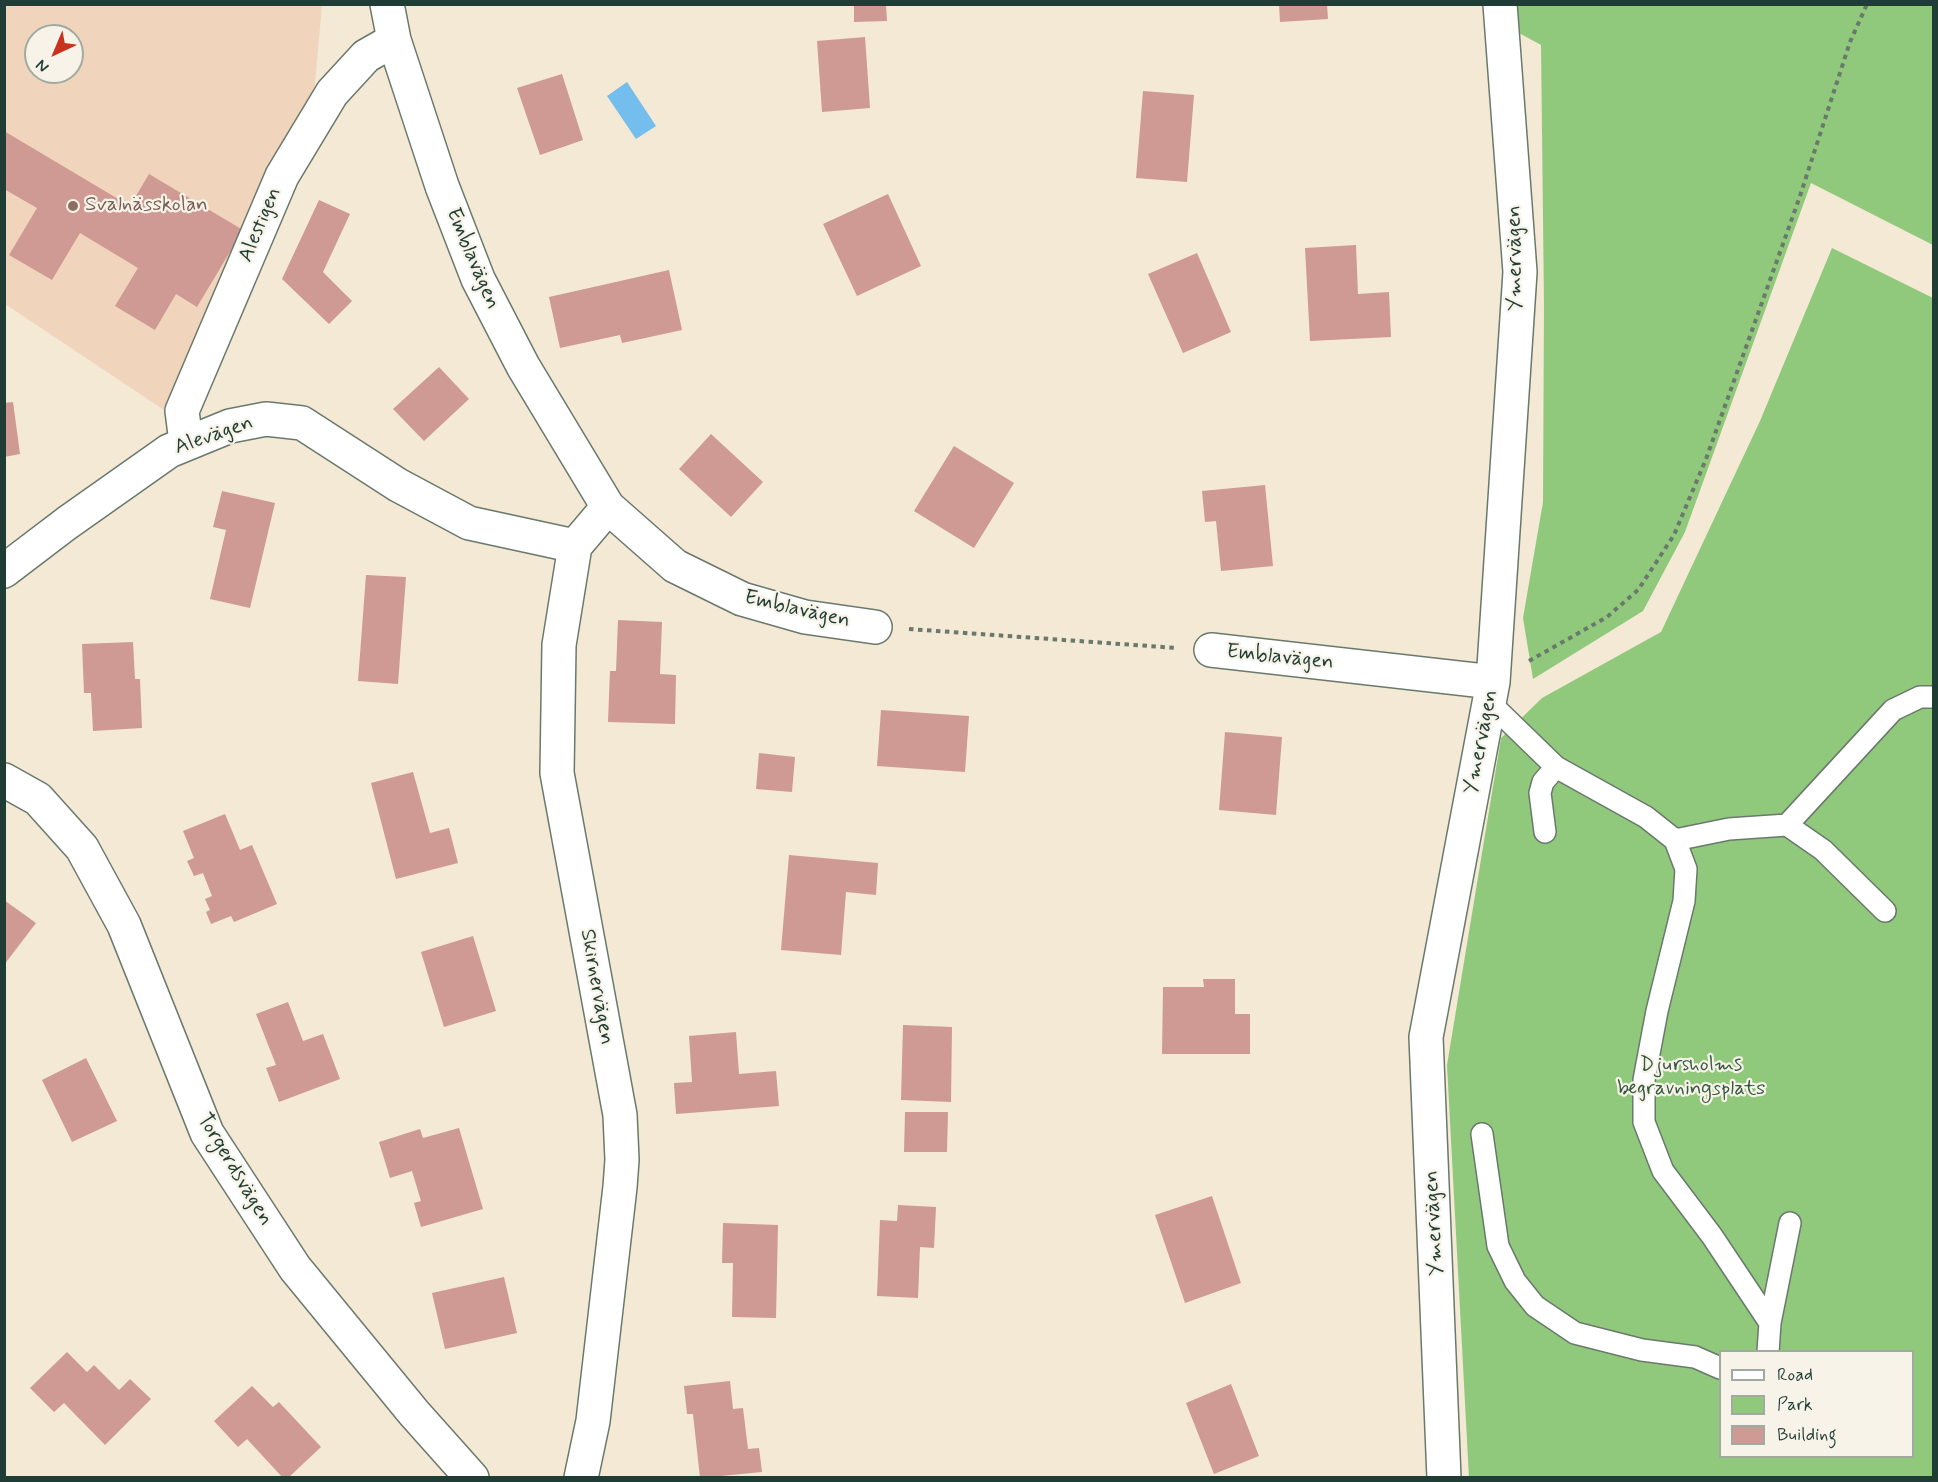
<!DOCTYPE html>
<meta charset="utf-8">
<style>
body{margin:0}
#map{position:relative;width:1938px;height:1482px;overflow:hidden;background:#f3e9d4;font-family:Mynerve,sans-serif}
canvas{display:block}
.frame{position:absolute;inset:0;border:6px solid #1f3d34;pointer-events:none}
.legend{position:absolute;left:1719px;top:1350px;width:195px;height:108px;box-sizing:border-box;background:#f7f3e8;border:2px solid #a1aaa0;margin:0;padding:8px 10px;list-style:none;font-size:18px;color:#1f3d34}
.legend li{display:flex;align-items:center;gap:12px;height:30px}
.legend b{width:30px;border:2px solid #a1aaa0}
.north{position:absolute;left:24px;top:24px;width:60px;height:60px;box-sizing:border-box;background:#f7f3e8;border:2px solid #a1aaa0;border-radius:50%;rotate:224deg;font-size:16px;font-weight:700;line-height:24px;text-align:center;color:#1f3d34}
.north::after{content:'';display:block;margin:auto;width:21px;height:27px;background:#c8321e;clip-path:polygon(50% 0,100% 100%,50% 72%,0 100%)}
</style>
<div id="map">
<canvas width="1938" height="1482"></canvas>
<div class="frame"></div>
<ul class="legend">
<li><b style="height:8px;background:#fff"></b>Road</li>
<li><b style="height:16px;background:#91c97c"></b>Park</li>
<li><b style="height:16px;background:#ce9a93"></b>Building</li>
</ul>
<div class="north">N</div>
</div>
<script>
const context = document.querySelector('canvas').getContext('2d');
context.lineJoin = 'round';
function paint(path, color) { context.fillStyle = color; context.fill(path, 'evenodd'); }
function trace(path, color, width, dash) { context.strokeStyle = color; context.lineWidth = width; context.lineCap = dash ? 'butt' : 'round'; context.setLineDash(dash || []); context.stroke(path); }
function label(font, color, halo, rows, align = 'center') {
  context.font = font + ' Mynerve,sans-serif'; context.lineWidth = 4.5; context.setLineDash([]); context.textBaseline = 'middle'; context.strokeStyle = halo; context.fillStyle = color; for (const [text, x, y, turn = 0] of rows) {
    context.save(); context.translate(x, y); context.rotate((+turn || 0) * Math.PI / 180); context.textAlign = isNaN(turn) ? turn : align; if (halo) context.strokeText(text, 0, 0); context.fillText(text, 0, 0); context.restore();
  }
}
paint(new Path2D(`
 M4 5H322L314 94 173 416 5 304ZM36 36H72V72H36Z`), '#f0d5bc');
paint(new Path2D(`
 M1517 5H1934L1933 245 1811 183 1685 532 1643 611 1533 679 1523 618 1543 502 1544 305 1541 45 1519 33Z
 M1832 248 1933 298V1477L1469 1478 1447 1065 1501 738 1542 698 1661 632 1760 421ZM1720 1352H1912V1456H1720Z`), '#91c97c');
paint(new Path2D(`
 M627 82 656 126 636 139 607 96Z`), '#73beec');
paint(new Path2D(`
 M854 4H886L887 21 854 22Z
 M1279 4H1327L1328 19 1280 22Z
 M865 37 870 108 822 112 817 41Z
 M562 74 583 140 540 155 517 88Z
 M1143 91 1194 95 1187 182 1136 178Z
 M4 131 130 206 149 174 243 230 197 307 176 294 155 330 115 306 138 268 80 233 52 280 9 255 37 208 4 189Z
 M888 194 921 266 857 296 823 224Z
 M319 200 350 214 323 272 352 301 329 324 282 279Z
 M1356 245 1358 294 1389 292 1391 337 1310 341 1305 248Z
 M1197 253 1231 332 1183 353 1148 274Z
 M669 270 682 330 622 343 620 335 560 348 549 297Z
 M439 367 469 399 424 441 393 409Z
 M13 402 20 454 4 457V403Z
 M711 434 763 482 731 517 679 469Z
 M954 446 1014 483 974 548 914 511Z
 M1265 485 1273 566 1221 571 1216 521 1205 522 1202 491Z
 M222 491 275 503 250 608 210 599 226 530 213 527Z
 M366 575 406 577 398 684 358 681Z
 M618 620 662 622 660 674 676 675 675 724 608 722 610 671H616Z
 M133 642 135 679H140L142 728 93 731 91 693H84L82 644Z
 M881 710 969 716 965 772 877 766Z
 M1225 732 1282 737 1276 815 1219 810Z
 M759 753 795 757 792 792 756 789Z
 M413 772 430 833 449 828 458 863 396 879 371 783Z
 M225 814 240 850 252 845 277 904 234 922 231 916 211 924 206 912 210 910 205 899 212 896 203 873 194 876 187 861 194 858 183 831Z
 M789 855 878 863 876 895 846 892 841 955 781 950Z
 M4 900 36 923 4 965Z
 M473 936 496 1011 444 1027 421 952Z
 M1203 979H1235V1014H1250V1054H1162L1163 987H1204Z
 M288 1002 303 1041 323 1034 340 1079 279 1102 266 1068 276 1065 256 1014Z
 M903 1025 952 1027 951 1102 901 1100Z
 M736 1032 739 1074 776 1071 779 1106 676 1114 674 1083 692 1082 689 1036Z
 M86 1058 117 1121 72 1142 42 1080Z
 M905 1112H948L947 1152H904Z
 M459 1128 483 1209 421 1227 414 1203 421 1201 412 1171 390 1178 379 1142 420 1129 423 1138Z
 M1212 1196 1241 1283 1185 1303 1155 1215Z
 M898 1205 936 1207 934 1248 920 1247 918 1298 877 1296 880 1220 897 1221Z
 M723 1223 778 1225 776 1318 732 1317 733 1263H722Z
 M504 1277 517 1333 445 1349 432 1293Z
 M67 1352 87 1372 94 1365 119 1390 130 1379 151 1399 105 1445 64 1403 54 1412 30 1388Z
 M730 1381 733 1409 743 1408 748 1449 759 1448 762 1472 700 1478 693 1414H687L684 1386Z
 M1231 1384 1259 1456 1214 1474 1186 1403Z
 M252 1386 273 1407 279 1402 321 1447 288 1478H283L247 1439 238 1447 214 1421Z`), '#ce9a93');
const lane = new Path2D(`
 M1489 702 1556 767 1646 817 1675 840 1686 869 1684 901 1657 1011 1644 1080V1122L1663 1171 1712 1236 1770 1323
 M1787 825 1893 710 1920 697H1934
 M1545 832 1540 793 1543 782 1556 767
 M1675 840 1729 829 1787 825 1823 850 1885 911
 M1482 1134 1498 1246 1515 1281 1535 1306 1575 1333 1642 1350 1695 1357 1720 1368
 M1768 1352 1770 1323 1790 1223`);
const street = new Path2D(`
 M387 4 394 40 442 186 478 279 523 366 608 507 675 566 742 599 805 617 875 627
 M186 442 182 411 282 176 332 93 366 56 394 40
 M4 571 67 523 169 451 230 426 266 419 302 423 398 485 469 523 575 546
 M1211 650 1493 682
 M4 780 38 799 82 848 124 925 207 1133 295 1268 414 1413 472 1478
 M581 1478 593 1421 620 1187 622 1160 620 1115 557 773 559 645 575 546 608 507
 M1444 1478 1426 1037 1493 682 1520 272 1500 4`);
trace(lane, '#69796c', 24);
trace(street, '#69796c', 36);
trace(new Path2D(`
 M909 629 1177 648
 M1529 661 1607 617 1638 590 1674 535 1706 459 1799 199 1850 42 1867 4`), '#69796c', 4, [4.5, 4.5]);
trace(lane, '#fff', 21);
trace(street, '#fff', 33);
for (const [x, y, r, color] of [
 [73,206,6,"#8d6e63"]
]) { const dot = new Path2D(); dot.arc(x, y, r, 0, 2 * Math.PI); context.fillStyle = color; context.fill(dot); trace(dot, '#f7f3e8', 2); }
label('21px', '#785e54', '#f7f3e8', [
 ["Svalnässkolan",85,206]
], 'left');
label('21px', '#1f3d34', '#f7f3e8', [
 ["Alestigen",261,225,-67],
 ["Ymervägen",1516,258,-91],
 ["Emblavägen",472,259,67],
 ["Alevägen",214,436,-19],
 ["Emblavägen",797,610,13],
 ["Emblavägen",1280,658,6],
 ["Ymervägen",1482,742,-79],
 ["Skirnervägen",596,987,80],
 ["Torgerdsvägen",234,1170,59],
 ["Ymervägen",1435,1223,-93]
]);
label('21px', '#365942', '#f7f3e8', [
 ["Djursholms",1691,1066],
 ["begravningsplats",1691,1090]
]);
</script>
